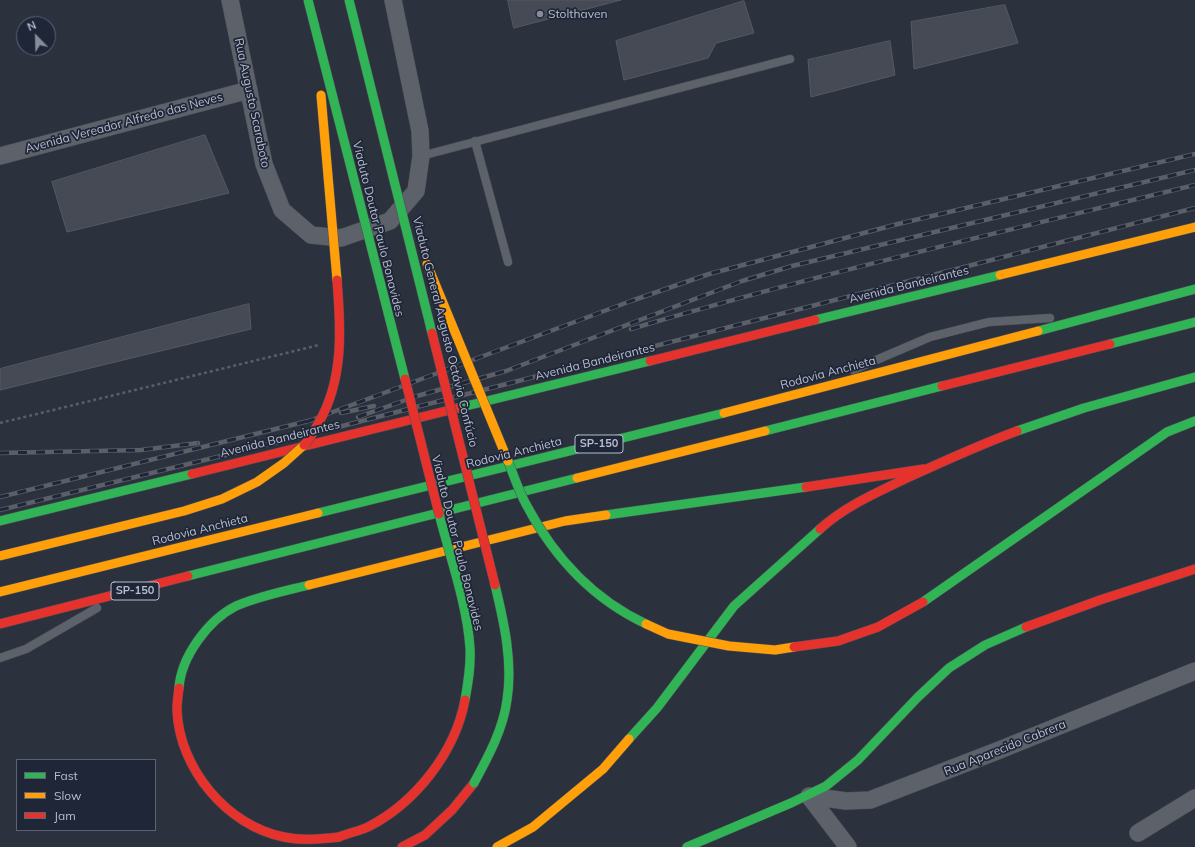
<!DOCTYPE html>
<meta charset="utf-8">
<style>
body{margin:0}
#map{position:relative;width:1195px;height:847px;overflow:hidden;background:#2c323d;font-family:Mulish,sans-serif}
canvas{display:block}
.legend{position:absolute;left:16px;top:759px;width:140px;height:72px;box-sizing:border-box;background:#1f2638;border:1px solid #5c6273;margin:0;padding:5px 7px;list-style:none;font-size:12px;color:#b7bdcc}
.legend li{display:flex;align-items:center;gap:8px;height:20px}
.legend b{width:20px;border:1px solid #5c6273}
.north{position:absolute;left:16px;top:16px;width:40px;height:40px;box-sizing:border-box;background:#1f2638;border:1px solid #5c6273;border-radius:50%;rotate:337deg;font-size:11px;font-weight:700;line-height:16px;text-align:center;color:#b7bdcc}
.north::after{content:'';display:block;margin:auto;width:14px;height:18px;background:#868c9a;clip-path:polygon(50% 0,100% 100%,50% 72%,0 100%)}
</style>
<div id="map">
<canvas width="1195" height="847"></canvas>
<ul class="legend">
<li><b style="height:5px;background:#30b455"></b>Fast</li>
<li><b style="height:5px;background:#ff9f0a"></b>Slow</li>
<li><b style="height:5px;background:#e5322d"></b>Jam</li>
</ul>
<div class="north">N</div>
</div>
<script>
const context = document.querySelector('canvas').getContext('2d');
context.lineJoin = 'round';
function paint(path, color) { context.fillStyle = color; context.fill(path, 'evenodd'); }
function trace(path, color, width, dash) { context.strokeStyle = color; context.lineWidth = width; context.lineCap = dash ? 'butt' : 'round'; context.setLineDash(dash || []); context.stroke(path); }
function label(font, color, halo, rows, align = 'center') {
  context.font = font + ' Mulish,sans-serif'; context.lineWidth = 3.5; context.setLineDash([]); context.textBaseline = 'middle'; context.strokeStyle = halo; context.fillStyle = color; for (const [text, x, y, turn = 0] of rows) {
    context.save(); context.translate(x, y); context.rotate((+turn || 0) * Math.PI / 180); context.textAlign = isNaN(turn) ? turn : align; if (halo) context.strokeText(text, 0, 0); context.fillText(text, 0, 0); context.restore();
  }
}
const building = new Path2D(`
 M508 0H621L514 28Z
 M744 1 754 33 716 43 708 58 624 80 616 41Z
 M1005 5 1018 43 914 69 911 22Z
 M890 41 895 75 811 97 808 60Z
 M205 135 229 193 67 232 52 182Z
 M249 304 251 329 0 390V369Z`);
paint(building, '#454a54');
trace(building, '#545a64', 1);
const lane = new Path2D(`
 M475 141 508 262
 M421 156 790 59
 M853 370 930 337 989 322 1050 318
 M0 658 26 649 97 608`);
const street = new Path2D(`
 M230 0 264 164 282 210 311 235 341 238 390 221 416 191 421 156 420 131 393 0
 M0 156 249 90
 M809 796 846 801 870 800 997 751 1195 671
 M809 796 848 847
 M1138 833 1195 798`);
const fast = new Path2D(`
 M815 320 1000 275
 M1038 331 1195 289
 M1110 344 1195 322
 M458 408 650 361
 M765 431 942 386
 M1017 431 1084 408 1195 377
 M318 513 724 413
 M606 515 806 487
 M0 521 192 474
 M188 576 577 478
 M923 602 1167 432 1195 421
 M179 688C181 657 208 620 236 606 259 596 285 591 309 585
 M629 739 657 708 734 606 820 529
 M687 847 791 803 826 786 858 760 918 697 949 668 985 645 1026 627`);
const slow = new Path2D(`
 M1000 275 1195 227
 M724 413 1038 331
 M577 478 765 431
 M309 585 565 521 606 515
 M0 592 318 513
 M497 847 533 827 603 769 629 739`);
const jam = new Path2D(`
 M650 361 815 320
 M942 386 1110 344
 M192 474 458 408
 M806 487 924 469
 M820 529C845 506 878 492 907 478 944 461 979 445 1017 431
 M0 624 188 576
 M1026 627 1100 600 1195 569
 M179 688C178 695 177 703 177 710 179 768 227 826 284 837 302 841 321 839 339 837
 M402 847 425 835 452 810 474 783`);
trace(lane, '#4b4e57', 9);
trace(street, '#4b4e57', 18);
trace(fast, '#4b4e57', 10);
trace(slow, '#4b4e57', 10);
trace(jam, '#4b4e57', 10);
trace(new Path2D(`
 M0 423 319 345`), '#5a5f66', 2.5, [3, 3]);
trace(lane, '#5d616a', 8);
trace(street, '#5d616a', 17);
trace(fast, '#30b455', 9);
trace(slow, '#ff9f0a', 9);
trace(jam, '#e5322d', 9);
const rail = new Path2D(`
 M631 329C817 274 1006 231 1195 185
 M341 413 374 406
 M358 417 417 396 506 371 742 281 792 266 1195 170
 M306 422 631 301 709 274 898 224 1195 154
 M0 453 141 450 198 443
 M0 497 312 420
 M0 510 307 435 1195 208`);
trace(rail, '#5b5f68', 4.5);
trace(rail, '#1f2638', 3, [9]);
const fastBridge = new Path2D(`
 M308 0 405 379
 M349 0 432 333
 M508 461C514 476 519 492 527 506 554 557 593 599 646 624
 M439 514C450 557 467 604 470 648 471 666 468 683 465 700
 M474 783C488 757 503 730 507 700 513 662 504 622 495 585`);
const slowBridge = new Path2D(`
 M321 95 337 280
 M427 264 508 461
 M0 556 184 511 222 499 257 482 284 463 304 445
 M646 624 668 634 729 646 775 650 794 647`);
const jamBridge = new Path2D(`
 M432 333 495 585
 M405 379 439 514
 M304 445C310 439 314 431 318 424 344 380 341 329 337 280
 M794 647 838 641 878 627 923 602
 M339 837C349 833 359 831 368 827 415 803 455 753 465 700`);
trace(fastBridge, '#4a4f59', 10, []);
trace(slowBridge, '#4a4f59', 10, []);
trace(jamBridge, '#4a4f59', 10, []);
trace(fastBridge, '#30b455', 9);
trace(slowBridge, '#ff9f0a', 9);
trace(jamBridge, '#e5322d', 9);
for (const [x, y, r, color] of [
 [540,14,4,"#868c9a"]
]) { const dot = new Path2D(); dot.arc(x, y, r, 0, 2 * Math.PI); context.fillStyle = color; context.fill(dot); trace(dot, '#1f2638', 1.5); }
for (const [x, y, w] of [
 [599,444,48],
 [135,591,48]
]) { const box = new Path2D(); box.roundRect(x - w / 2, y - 9, w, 18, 3); context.fillStyle = '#1f2638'; context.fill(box); trace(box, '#b7bdcc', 1); }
label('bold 11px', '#b7bdcc', null, [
 ["SP-150",599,444],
 ["SP-150",135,591]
]);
label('12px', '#b7bdcc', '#1f2638', [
 ["Stolthaven",548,14]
], 'left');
label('12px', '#b7bdcc', '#1f2638', [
 ["Rua Augusto Scaraboto",252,103,78],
 ["Avenida Vereador Alfredo das Neves",124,123,-15],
 ["Viaduto Doutor Paulo Bonavides",378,229,76],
 ["Avenida Bandeirantes",909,285,-14],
 ["Viaduto General Augusto Octávio Confúcio",445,332,76],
 ["Avenida Bandeirantes",595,362,-14],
 ["Rodovia Anchieta",828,373,-15],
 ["Avenida Bandeirantes",280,439,-14],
 ["Rodovia Anchieta",514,453,-14],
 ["Rodovia Anchieta",200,530,-14],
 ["Viaduto Doutor Paulo Bonavides",457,543,76],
 ["Rua Aparecido Cabrera",1005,748,-22]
]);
</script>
